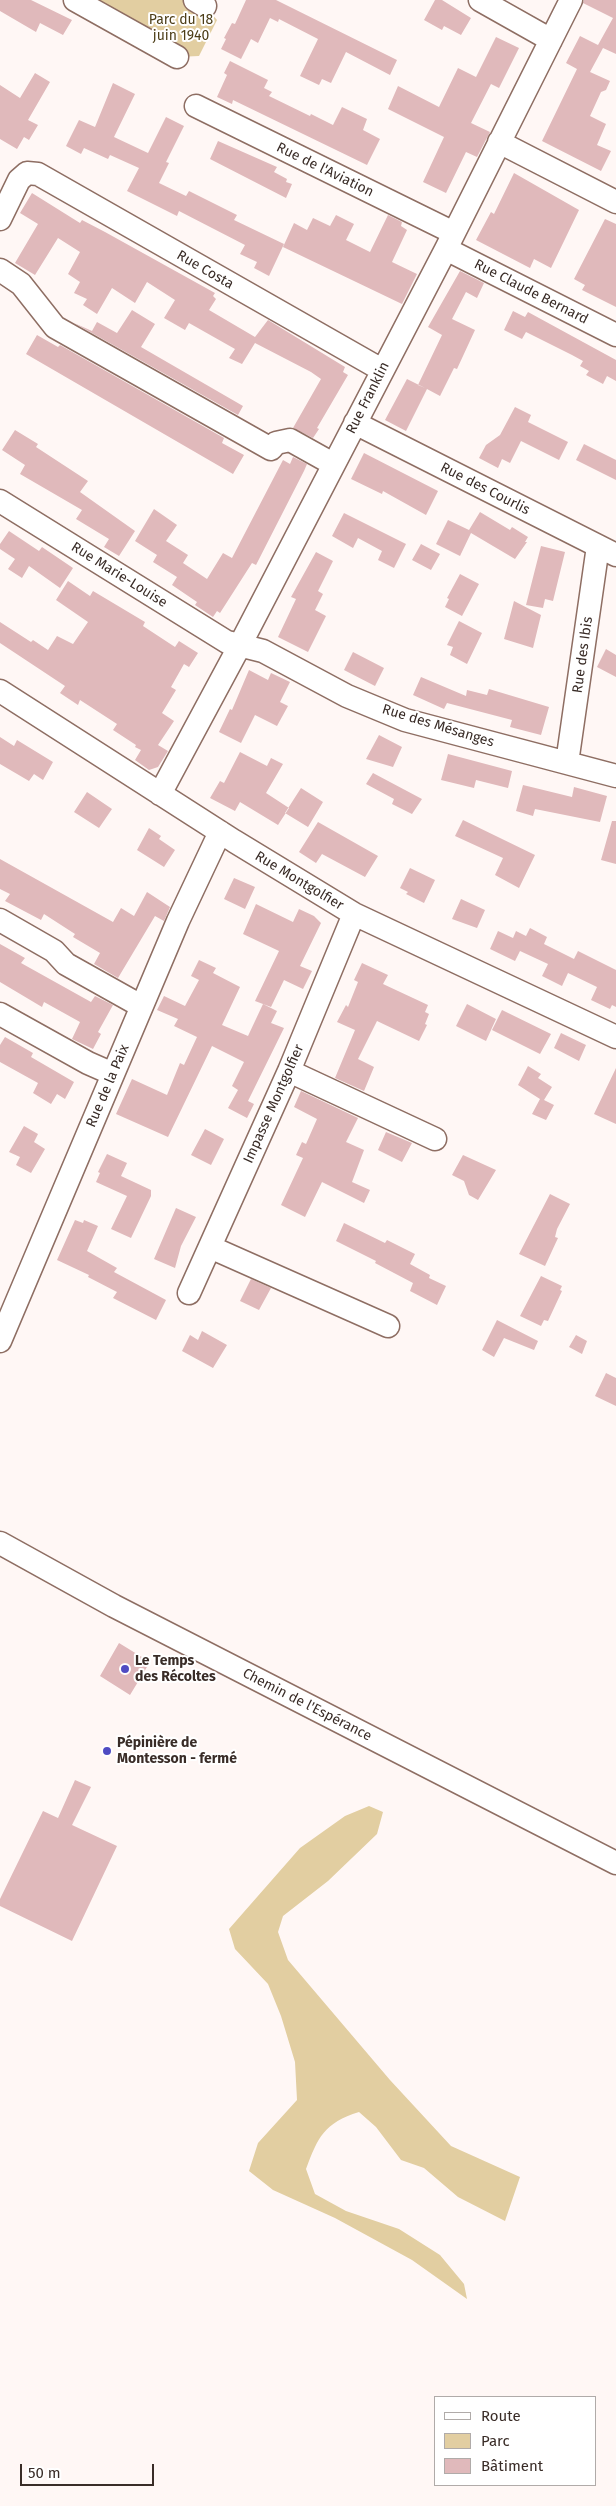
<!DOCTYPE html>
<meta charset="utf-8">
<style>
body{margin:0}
#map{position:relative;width:616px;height:2506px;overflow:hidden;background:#fff7f5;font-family:"Fira Sans",sans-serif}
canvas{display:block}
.legend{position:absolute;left:434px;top:2396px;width:162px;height:90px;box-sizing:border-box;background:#fff;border:1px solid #b0aba9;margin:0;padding:6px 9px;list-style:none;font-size:15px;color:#392c27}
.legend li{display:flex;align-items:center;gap:10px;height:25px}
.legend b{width:25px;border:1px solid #b0aba9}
.scale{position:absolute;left:20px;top:2464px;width:134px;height:22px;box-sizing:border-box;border:2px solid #392c27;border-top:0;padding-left:6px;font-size:15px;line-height:18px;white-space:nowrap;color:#392c27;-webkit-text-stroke:4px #fff;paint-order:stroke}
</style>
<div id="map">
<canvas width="616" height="2506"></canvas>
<ul class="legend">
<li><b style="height:6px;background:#fff"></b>Route</li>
<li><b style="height:14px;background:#e2cea1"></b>Parc</li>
<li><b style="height:14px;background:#e0b9bb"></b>Bâtiment</li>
</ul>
<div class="scale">50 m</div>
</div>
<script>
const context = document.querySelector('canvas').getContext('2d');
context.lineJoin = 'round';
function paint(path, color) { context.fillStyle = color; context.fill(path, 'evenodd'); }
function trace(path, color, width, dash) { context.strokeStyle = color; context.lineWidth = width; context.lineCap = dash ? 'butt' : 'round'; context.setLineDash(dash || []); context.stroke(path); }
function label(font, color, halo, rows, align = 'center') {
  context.font = font + ' "Fira Sans",sans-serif'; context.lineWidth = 4; context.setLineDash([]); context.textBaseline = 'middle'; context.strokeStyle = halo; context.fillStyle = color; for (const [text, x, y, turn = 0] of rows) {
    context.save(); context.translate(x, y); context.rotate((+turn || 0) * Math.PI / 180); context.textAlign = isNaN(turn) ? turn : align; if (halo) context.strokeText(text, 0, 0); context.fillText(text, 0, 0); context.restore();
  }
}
paint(new Path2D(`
 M76 0H195L205 6 217 20 199 56 177 57Z
 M369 1806 383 1812 377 1834 328 1881 283 1916 278 1932 288 1960 390 2080 451 2146 520 2177 505 2221 458 2197 424 2168 401 2160 376 2127 359 2112C324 2123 318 2137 306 2169L315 2194 346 2211 399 2229 440 2255 464 2284 467 2299 412 2260 335 2218 273 2190 249 2171 258 2143 297 2100 295 2062 281 2016 268 1984 235 1949 229 1929 300 1848 345 1816Z`), '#e2cea1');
paint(new Path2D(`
 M0 0H31L72 20 63 35 40 23 36 32 0 11Z
 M246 0H276L397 60 390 75 346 52 331 83 322 79 319 85 300 76 318 39 279 19 278 22 270 18 258 43 251 39 241 59 221 49 226 39 224 38 232 23 235 24Z
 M435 0H442L471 18 461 35 444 26 442 30 424 20Z
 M584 0H616V54L603 48 590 72 610 81 606 90 601 92 590 116 606 124 597 145 611 151 601 171 542 141 577 69 566 63 580 36 598 45 613 18 583 3Z
 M496 37 519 48 499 88 491 84 471 123 490 132 477 157 466 152 446 193 423 182 444 137 388 109 398 86 439 107 458 68 476 77Z
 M230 61 268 80 264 88 272 92 269 96 310 116 311 114 333 125 342 107 367 119 363 130 380 139 367 165 233 100 232 104 217 97 227 75 224 73Z
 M35 73 50 82 28 120 38 125 29 140 24 137 17 149 0 139V85L20 98Z
 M113 83 135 94 114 137 148 153 166 117 184 126 166 162 169 163 159 183 186 196 189 191 237 215 234 220 284 244 269 276 254 268 257 262 240 254 245 245 179 211 177 216 127 191 139 168 110 155 108 159 84 148 81 154 66 146 79 120 95 127Z
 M218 141 277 167 274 172 287 179 286 182 292 184 286 198 210 159Z
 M514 173 579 210 551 268 534 259 530 268 476 240 491 212 494 214Z
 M32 193 80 223 82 220 105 232 215 293 213 296 216 299 209 310 255 337 268 320 345 367 343 372 348 375 317 428 319 429 313 438 293 428 321 379 311 372 255 343 242 364 229 358 235 349 189 323 185 330 164 318 175 300 147 282 135 303 112 288 97 314 83 305 87 299 74 293 80 282 68 274 80 252 58 238 35 275 15 263 38 224 20 213Z
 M336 215 354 224 346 240 370 252 388 215 402 222 401 226 407 230 392 262 417 274 402 304 283 247 294 223 307 230 313 218 330 226Z
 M605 219 616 224V307L582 290 585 285 574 279Z
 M460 271 484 283 477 298 466 292 452 319 475 330 457 369 454 368 440 396 427 389 406 431 385 420 407 379 425 388 418 385 442 335 428 327Z
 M132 310 155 324 141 347 243 406 238 415 74 323 92 331 97 322 117 333Z
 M513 311 525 317 528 312 616 360V381L607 376 603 384 586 375 589 371 580 366 583 361 572 355 526 332 522 339 504 330Z
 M37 335 58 347 60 345 224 438 222 443 244 455 233 474 26 354Z
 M515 407 531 415 528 422 568 442 559 460 521 441 510 463 502 459 498 468 479 458 486 445 500 435Z
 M15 430 38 444 36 447 88 481 80 492 135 531 119 556 104 547 109 539 76 519 82 510 20 474 25 465 2 450Z
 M584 444 616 460V480L576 460Z
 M364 453 438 491 426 515 383 491 382 494 351 479Z
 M293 457 307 464 304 471 256 565 252 563 220 613 217 611 213 617 195 605 197 602 172 585 177 577 153 562 157 555 135 541 154 509 177 525 166 541 188 555 183 563 207 579 223 553 232 558 283 460 290 464Z
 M480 512 510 530 512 527 528 537 525 542H527L515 559 471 533 460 556 436 544 448 520 469 530Z
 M344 513 406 544 394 568 378 560 382 551 358 538 353 548 332 536Z
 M9 531 39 551 42 547 73 568 60 588 29 566 22 578 8 569 15 559 0 549V544Z
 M421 544 440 554 431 570 412 560Z
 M541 546 565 552 553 601 545 599 543 608 526 605Z
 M316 552 333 561 318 591 323 594 315 610 326 616 308 652 278 637 296 599 291 597Z
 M460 574 479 584 462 616 445 607 449 599 447 598Z
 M68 581 90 596 93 591 145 622 143 626 175 647 179 641 198 653 189 667 184 664 171 687 176 690 162 713 174 721 158 745 168 751 158 767 149 770 135 760 141 750 135 747 136 745 113 730 117 724 80 700 78 705 60 693 65 686 0 643V622L31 642 33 640 48 650 57 636 73 644 88 622 56 600Z
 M514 601 541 615 533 648 504 639Z
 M459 621 482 633 467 664 450 655 453 647 447 645Z
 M606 649 616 655V677L597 667Z
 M353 652 384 668 375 686 344 670Z
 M249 670 268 680 271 673 290 682 280 702 288 706 277 726 255 715 241 743 219 732 230 709 232 710Z
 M421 677 466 696 467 690 487 695 489 689 549 707 541 735 510 727 512 720 447 703 444 709 413 695Z
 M379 735 402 747 393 767 366 759Z
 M0 737 14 746 17 740 53 762 43 780 34 774 29 781 0 764Z
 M240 752 267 766 271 758 283 764 266 793 289 808 278 825 240 802 235 811 210 798 220 781 224 783Z
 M448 754 512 771 508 788 476 780 474 788 441 780Z
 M373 773 422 799 412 814 392 804 394 799 366 784Z
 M523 785 572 797 574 787 607 796 600 822 535 809 533 816 516 811Z
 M301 788 323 802 308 827 285 813Z
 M87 792 112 809 99 828 74 812Z
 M463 820 535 855 519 888 495 875 503 858 455 836Z
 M612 821H616V864L601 860Z
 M318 822 378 856 365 877 322 854 316 863 299 852Z
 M149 828 161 836 159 839 175 850 164 867 137 850Z
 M0 859 113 922 121 908 134 916 147 892 170 907 164 921 155 916 118 978 94 964 100 953 73 937 75 934 44 914 41 920 5 901 10 894 0 889Z
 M410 868 435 880 424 903 406 894 408 892 400 888Z
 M234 878 255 887 245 909 224 899Z
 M461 899 485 910 477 928 452 919Z
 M256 904 293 922 299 909 314 916 321 923 300 966 312 971 303 989 284 980 271 1007 255 1001 279 951 243 934Z
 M530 928 547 937 544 944 574 959 578 951 616 970V1007L612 1005 610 1009 591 1000 597 987 568 973 562 986 542 976 548 964 520 951 515 961 490 949 498 931 513 938 516 931 526 936Z
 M0 944 25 958 21 963 91 1002 95 996 113 1005 98 1032 101 1034 93 1049 72 1039 80 1022 44 1002 42 1007 0 982Z
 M199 960 216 968 213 973 240 987 222 1025 248 1036 263 1004 277 1011 271 1023 284 1028 248 1101 254 1104 247 1118 228 1108 238 1090 232 1086 244 1062 212 1046 168 1137 116 1114 132 1079 167 1095 180 1063 184 1065 197 1037 174 1026 178 1019 157 1010 164 996 185 1006 199 980 191 976Z
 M362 963 388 975 383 984 428 1005 425 1012 429 1014 425 1024 427 1025 419 1041 377 1021 358 1059 374 1067 364 1091 335 1078 355 1030 337 1022 346 1005 348 1007 358 982 354 980Z
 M467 1004 496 1019 486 1041 456 1026Z
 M502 1010 551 1034 540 1054 492 1030Z
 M561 1033 586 1045 579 1061 554 1048Z
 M5 1037 33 1053 31 1057 74 1082 65 1099 57 1094 51 1104 33 1093 38 1083 0 1062V1045Z
 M528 1066 541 1074 538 1078 552 1087 544 1100 554 1105 546 1120 532 1114 540 1099 518 1085Z
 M616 1068V1124L594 1114Z
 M301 1091 358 1118 346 1142 364 1150 352 1182 370 1190 364 1203 322 1182 305 1217 281 1205 303 1158 296 1155 302 1142 306 1144 317 1119 294 1107Z
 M24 1126 38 1134 34 1142 45 1149 31 1173 16 1165 20 1157 9 1152Z
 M205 1129 224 1139 211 1165 191 1155Z
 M386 1132 412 1143 402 1162 378 1150Z
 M107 1154 127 1163 121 1176 151 1190V1196L131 1238 111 1229 127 1196 96 1182 100 1173 98 1172Z
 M463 1155 496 1170 478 1200 469 1195 464 1181 452 1175Z
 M550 1194 570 1204 557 1229 555 1237 558 1238 545 1266 519 1254Z
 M176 1208 196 1217 181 1246 175 1268 154 1259Z
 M75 1220 83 1223 84 1220 98 1226 87 1251 117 1268 114 1272 166 1300 156 1320 113 1298 117 1292 88 1277 89 1275 57 1260Z
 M344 1223 385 1243 387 1240 415 1254 410 1264 430 1275 429 1278 446 1286 437 1305 410 1291 413 1283 375 1263 376 1261 336 1241Z
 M541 1276 562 1286 560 1290 562 1291 548 1321 544 1320 541 1326 520 1316Z
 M251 1279 271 1288 259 1310 240 1301Z
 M497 1320 538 1341 534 1350 504 1338 494 1357 482 1350Z
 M202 1331 227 1345 213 1368 182 1351 190 1335 198 1340Z
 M576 1335 587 1341 582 1354 569 1347Z
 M606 1373 616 1378V1406L595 1396Z
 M119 1643 150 1662 130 1695 100 1676Z
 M75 1780 91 1787 72 1825 117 1846 72 1941 0 1906V1899L43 1811 58 1818Z`), '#e0b9bb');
const minor = new Path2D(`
 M75 0 177 57
 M195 0 205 6
 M480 0 551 40
 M196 106 454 233
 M499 142 616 202
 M0 219 19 180 27 173 38 174 382 370
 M446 249 616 335
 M0 270 21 284 55 327 271 449 276 443 290 440 333 464
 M355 423 616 555
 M0 501 227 642 263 651 347 696 405 720 616 776
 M0 691 234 841 354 914 616 1037
 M567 763 598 546
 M160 794 239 647 446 249 571 0
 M0 920 54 951 66 964 141 1006
 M0 1014 88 1063 113 1074
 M289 1071 435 1139
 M210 1247 388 1326
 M189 1293 289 1071 354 914
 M0 1341 178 921 220 832
 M0 1543 114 1606 616 1863`);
trace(minor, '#8e6e63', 25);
trace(minor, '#fff', 22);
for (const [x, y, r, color] of [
 [125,1669,5,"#4f4bc2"],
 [107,1751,5,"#4f4bc2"]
]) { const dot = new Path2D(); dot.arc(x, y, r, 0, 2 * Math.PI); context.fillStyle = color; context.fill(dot); trace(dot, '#fff', 2); }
label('14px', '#4d3e18', '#fff', [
 ["Parc du 18",181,20],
 ["juin 1940",181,36]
]);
label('14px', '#392c27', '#fff', [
 ["Rue de l'Aviation",325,170,26],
 ["Rue Costa",205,270,30],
 ["Rue Claude Bernard",531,292,27],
 ["Rue Franklin",368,398,-63],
 ["Rue des Courlis",485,489,27],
 ["Rue Marie-Louise",119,575,32],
 ["Rue des Ibis",583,655,-82],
 ["Rue des Mésanges",438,726,17],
 ["Rue Montgolfier",299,881,31],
 ["Rue de la Paix",108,1086,-67],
 ["Impasse Montgolfier",274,1104,-66],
 ["Chemin de l'Espérance",307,1705,27]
]);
label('bold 14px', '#392c27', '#fff', [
 ["Le Temps",135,1661],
 ["des Récoltes",135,1677],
 ["Pépinière de",117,1743],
 ["Montesson - fermé",117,1759]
], 'left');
</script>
